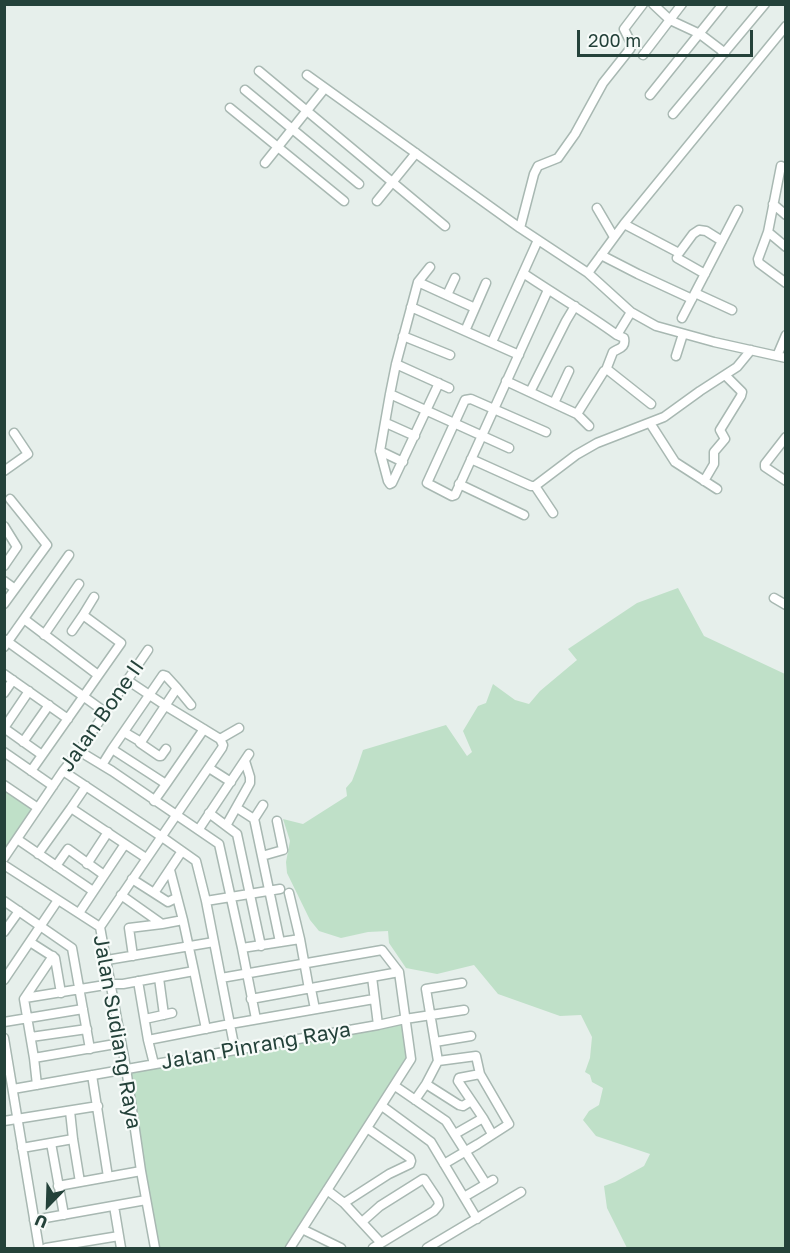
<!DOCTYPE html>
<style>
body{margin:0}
#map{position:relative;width:790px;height:1253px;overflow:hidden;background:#e6efeb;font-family:"Golos Text",sans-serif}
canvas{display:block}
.frame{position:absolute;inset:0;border:6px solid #24423a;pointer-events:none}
.north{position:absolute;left:18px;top:1175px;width:60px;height:60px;-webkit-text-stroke:4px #f7fbf9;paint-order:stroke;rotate:203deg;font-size:16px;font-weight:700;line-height:24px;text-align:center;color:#24423a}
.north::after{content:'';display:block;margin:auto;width:21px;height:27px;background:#24423a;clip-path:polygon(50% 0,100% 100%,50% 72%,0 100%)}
.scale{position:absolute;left:577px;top:30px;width:176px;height:27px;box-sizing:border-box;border:3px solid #24423a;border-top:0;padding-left:8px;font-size:18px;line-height:21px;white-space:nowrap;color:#24423a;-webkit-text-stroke:4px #f7fbf9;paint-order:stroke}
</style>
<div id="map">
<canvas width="790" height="1253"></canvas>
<div class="frame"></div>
<div class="north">U</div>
<div class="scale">200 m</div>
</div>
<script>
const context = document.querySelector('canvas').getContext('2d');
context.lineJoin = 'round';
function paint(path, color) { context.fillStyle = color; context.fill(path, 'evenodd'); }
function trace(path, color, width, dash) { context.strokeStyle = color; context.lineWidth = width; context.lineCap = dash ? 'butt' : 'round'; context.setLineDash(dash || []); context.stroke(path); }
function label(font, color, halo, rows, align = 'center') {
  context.font = font + ' "Golos Text",sans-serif'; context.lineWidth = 4.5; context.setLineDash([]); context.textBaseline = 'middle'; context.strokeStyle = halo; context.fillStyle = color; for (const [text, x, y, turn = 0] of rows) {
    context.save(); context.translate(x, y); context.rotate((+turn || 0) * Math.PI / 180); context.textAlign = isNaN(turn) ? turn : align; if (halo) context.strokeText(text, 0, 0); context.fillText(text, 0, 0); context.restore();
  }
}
paint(new Path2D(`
 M678 588 704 636 785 674V1248H627L607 1208 604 1186 615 1182 644 1166 650 1154 596 1136 583 1120 589 1111 599 1105 603 1088 592 1082 590 1075 585 1072 590 1058 592 1037 581 1015 560 1016 498 994 474 965 437 974 406 968 389 943 388 931 368 932 341 938 319 931 310 920 287 873 286 862 290 841 283 819 303 824 347 796 346 788 352 781 357 768 363 750 446 725 467 756 472 752 463 731 478 706 486 703 493 684 515 700 529 704 540 691 577 660 568 649 637 603Z
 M5 785 38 808 5 858Z
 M405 1019 412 1055 293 1248H155L126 1068Z`), '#bfe0c8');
const minor = new Path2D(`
 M643 4 624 29 632 45 630 49 603 83 575 134 558 158 538 166 534 174 520 228 588 273 631 312 656 326 714 342 786 358
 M653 4 670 20 700 34 725 53
 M643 55 682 4
 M259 71 445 226
 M307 75 520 228
 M245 90 359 184
 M650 95 723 4
 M230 108 344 201
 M673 114 765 4
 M265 163 325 88
 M781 166 768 232 758 259 759 263 786 283
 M377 201 416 153
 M773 204 786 215
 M597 208 614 237
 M624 224 679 253 693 234 699 230 706 231 722 241
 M768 232 786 247
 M601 255 638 274 692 299
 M677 258 705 274
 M430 267 418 282 396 364 390 394 380 451 388 481 390 484 392 483 439 383
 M523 273C554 294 587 313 617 335L631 312
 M588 273 624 224 786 26
 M418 282 475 308
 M695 293 732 310
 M447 295 455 278
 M411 307 519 355
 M682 318 738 210
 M465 331 486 283
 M403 336 450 355
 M492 342 538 240
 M676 356 683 334
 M777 356 786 335
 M396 364 449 388
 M606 370 613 352C619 348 626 348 624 338L617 335
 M506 381 577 414 589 426
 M530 392 566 321 575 306
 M390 394 509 448
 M554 403 569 371
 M577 414 604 371 608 370 651 404
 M386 423 415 436
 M650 423 675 462 717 489
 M546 432 471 399 465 400 427 483 452 496 455 495 548 290
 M786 437 765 464V467L786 481
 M380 451 403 462
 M471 459 531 486H535L553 513
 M4 471 28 454 14 433
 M704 481 714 464V452L725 439 720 430 741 396 742 392 725 375
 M459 484 524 515
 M535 486 576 455 597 443 664 417 700 391 737 367 751 350
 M4 526 17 547 4 566
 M4 581 15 589
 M774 598 786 605
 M4 604 47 545 10 499
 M83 615 94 597
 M24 619 98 675
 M44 635 79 584
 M4 639 105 712
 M4 647 69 555
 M4 674 68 719
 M4 693 13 680
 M4 728 42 755
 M4 728 29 691
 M124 732 141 742 177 688 191 705
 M220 739 239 728
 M23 742 49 705
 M140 743 159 756H161L166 749
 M112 749 163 675 166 676 177 688
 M79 751 112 771 219 844 242 948 256 1019
 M4 752 53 786
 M102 765 112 749 166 784 204 729
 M209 768 231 782
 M31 771 121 643 83 615 72 631
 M63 771 162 837 196 861 206 901 235 1050
 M4 785 38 808
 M154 801 166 784
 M71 808 86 786
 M237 808 254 819 255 823 280 942
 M209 813 237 834 261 946
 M254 819 263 805
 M227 824 250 783V777L245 761
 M199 829 249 754
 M17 839 93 891
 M38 854 71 808 146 858
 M262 856 283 850 277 821
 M4 858 63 771 79 751 148 650
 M87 864 108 832
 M4 865 100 927 126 1068 141 1171 155 1248
 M56 866 68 849 104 875
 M170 870 183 920
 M132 879 154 893 182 851
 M154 893 168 902 176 898
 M289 893 300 939 309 989
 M121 895 162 924 183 920 194 971
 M4 901 72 948 90 1049
 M206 901 280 889
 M79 913 125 844
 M100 927 222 748 223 745 220 739 166 706 127 680
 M4 932 19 911
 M30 942 55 958 61 993
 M242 948 300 939
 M133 956 129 928 162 924
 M107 960 214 942
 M372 977 378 1025
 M159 978 164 1015
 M221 978 382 950 399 972 411 1059 290 1248
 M4 980 58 900
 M138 981 148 1040 230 1024 374 999
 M311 989 315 1009
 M25 998 111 984H123L194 971 206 1029
 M251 999 399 972
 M145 1019 172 1013
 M4 1022 83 1009
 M31 1037 87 1029
 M4 1038 39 1248
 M148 1040 154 1064
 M435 1042 471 1036
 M34 1058 121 1043
 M438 1061 476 1056 480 1074 509 1124 478 1144 444 1164
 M480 1074 459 1078 458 1081 483 1118 492 1134
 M92 1075 108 1177
 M426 1084 459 1105 463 1106 471 1101
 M37 1085 34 1058 24 999 53 956
 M395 1086 446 1121 486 1184
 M13 1089 378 1025 405 1019 464 1010
 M415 1100 426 1084 438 1061 426 989 462 983
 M382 1106 431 1142 477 1219
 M70 1111 73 1139 80 1182
 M4 1121 98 1106
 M367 1128 410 1158 411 1161 410 1164 389 1174 344 1203 381 1243
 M455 1134 483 1118
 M51 1143 64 1215
 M22 1148 73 1139
 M58 1186 141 1171
 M327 1190 344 1203
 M464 1197 493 1180
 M114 1206 121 1248
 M34 1220 146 1200
 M362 1222 380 1206 423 1179H424L438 1200 439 1205 434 1211 373 1248
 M302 1229 341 1248
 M46 1248 119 1236
 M427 1248 521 1192`);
trace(minor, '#a8b8b2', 11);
trace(minor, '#fff', 8);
label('21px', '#24423a', '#f7fbf9', [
 ["Jalan Bone II",102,716,-55],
 ["Jalan Sudiang Raya",117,1032,80],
 ["Jalan Pinrang Raya",256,1046,-10]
]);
</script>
